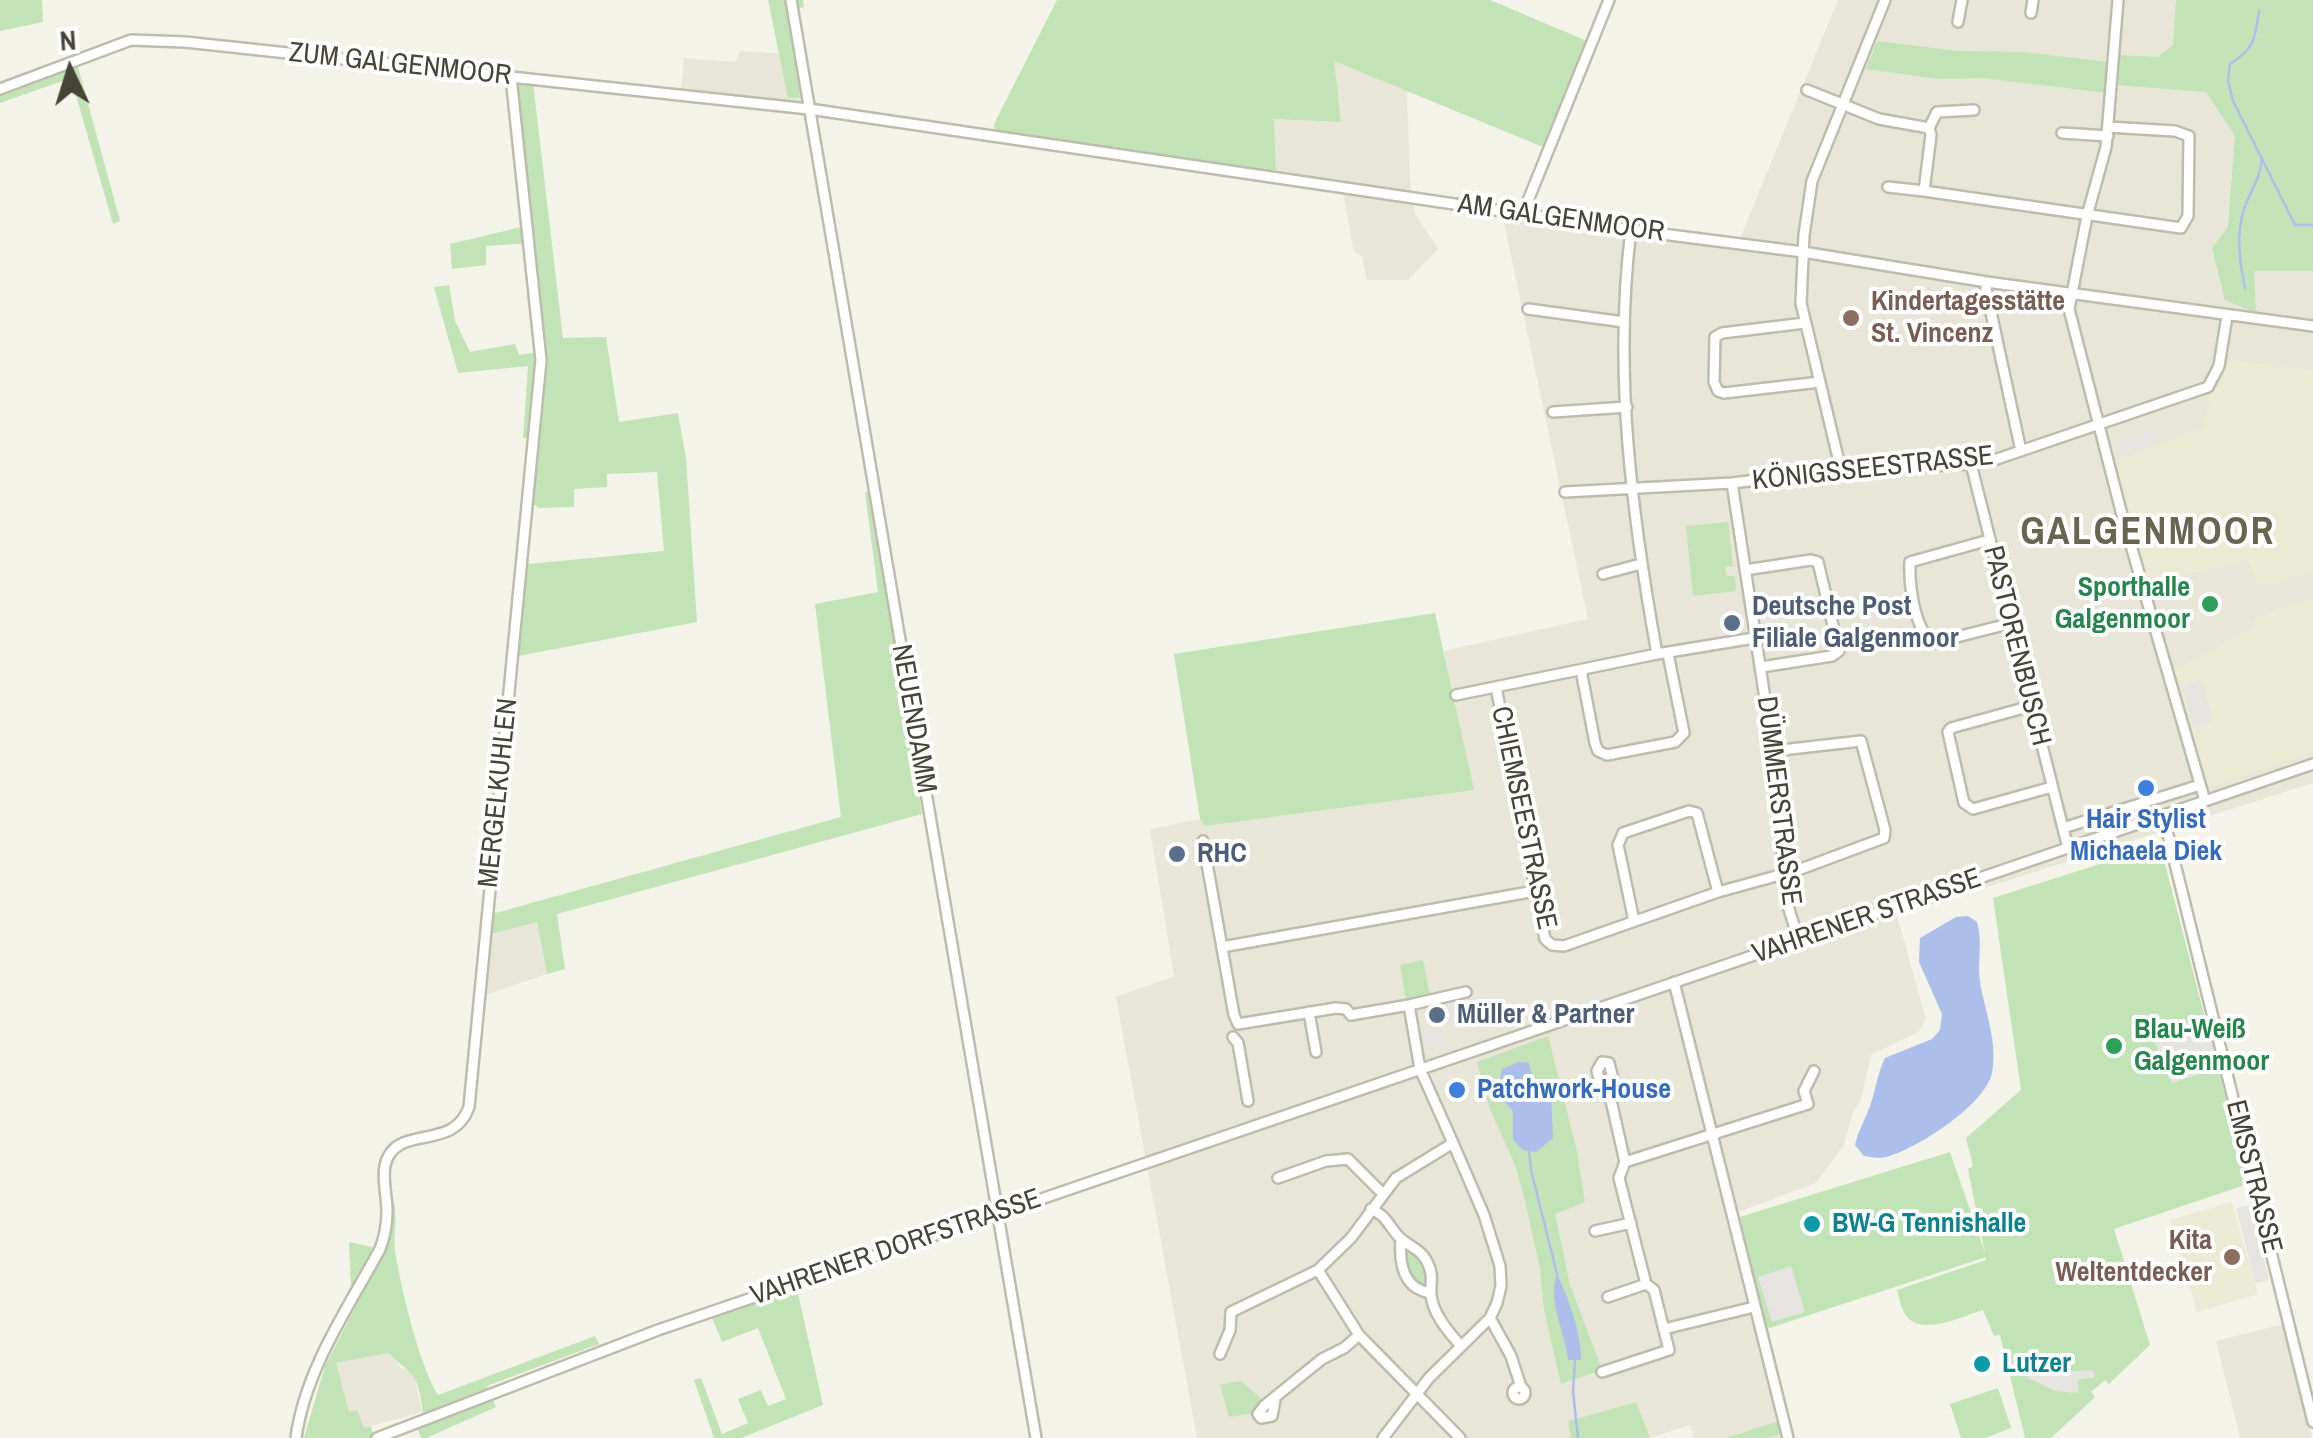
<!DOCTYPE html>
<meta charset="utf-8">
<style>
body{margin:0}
#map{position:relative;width:2313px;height:1438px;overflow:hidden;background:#f3f3e9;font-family:"Archivo Narrow",sans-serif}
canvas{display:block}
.north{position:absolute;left:20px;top:20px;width:100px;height:100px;-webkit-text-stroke:8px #fff;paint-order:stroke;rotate:356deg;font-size:28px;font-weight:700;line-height:40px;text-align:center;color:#464538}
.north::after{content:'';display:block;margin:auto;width:35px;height:45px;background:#464538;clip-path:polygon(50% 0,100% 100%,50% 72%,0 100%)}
</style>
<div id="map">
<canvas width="2313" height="1438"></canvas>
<div class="north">N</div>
</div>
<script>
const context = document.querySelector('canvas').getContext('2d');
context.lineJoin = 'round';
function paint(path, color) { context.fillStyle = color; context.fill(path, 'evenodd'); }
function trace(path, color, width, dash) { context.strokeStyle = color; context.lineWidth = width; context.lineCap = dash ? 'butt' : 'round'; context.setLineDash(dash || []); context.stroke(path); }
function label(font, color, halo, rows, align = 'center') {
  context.font = font + ' "Archivo Narrow",sans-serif'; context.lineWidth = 8; context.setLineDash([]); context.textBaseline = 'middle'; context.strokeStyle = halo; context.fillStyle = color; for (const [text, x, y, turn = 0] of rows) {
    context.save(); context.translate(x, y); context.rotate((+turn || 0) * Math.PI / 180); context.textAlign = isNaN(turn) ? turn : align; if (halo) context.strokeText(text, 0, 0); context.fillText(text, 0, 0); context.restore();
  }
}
paint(new Path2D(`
 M1838 0H2313V783L1897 916 1926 1019 1918 1032 1871 1055 1861 1100 1853 1112 1844 1145 1816 1183 1736 1213 1793 1438H1766L1780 1433 1777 1421 1726 1438H1694L1690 1425 1650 1438 1635 1402 1568 1421 1571 1438H1197L1116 997 1174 976 1150 829 1200 819 1205 826 1473 790 1444 651 1588 619 1503 218 1736 248Z
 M741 51 797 55 802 103 681 92 684 58 735 62Z
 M1333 60 1407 91 1410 180 1415 214 1438 249 1408 280H1367L1362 256 1354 252 1343 193 1275 181 1274 119 1341 122Z
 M537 922 547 974 485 995 491 934Z
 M2284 1324 2312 1438H2240L2216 1341Z
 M389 1353 401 1368 409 1371 415 1379 422 1412 364 1428 349 1412 335 1363Z`), '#e7e6d8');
paint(new Path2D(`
 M2226 360 2313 371V572L2259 587 2248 559 2149 584 2115 461 2204 428 2211 393 2219 388 2224 376Z
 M2313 599V752L2205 788 2173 672 2251 629 2254 621 2276 610Z
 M2232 1202 2258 1294 2197 1312 2170 1220Z`), '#ebebd5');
paint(new Path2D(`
 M0 0H42L43 22 0 31Z
 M768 0H803L804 7 788 11 800 98H788Z
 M1057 0H1490L1587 41 1543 147 1334 61 1341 122 1274 119 1276 175 995 136 994 124Z
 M2176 0H2313V271H2254L2256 313 2225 300 2212 248 2228 227 2235 136 2206 92 2115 85 2118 55 2158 57 2173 45Z
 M1877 41 1958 51 2023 52 2108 62 2107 93 1983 78 1938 79 1866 69Z
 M77 63 120 221 113 224 71 78 0 103V92Z
 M517 82 533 83 563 338 606 337 619 422 678 413 686 458 697 622 518 656 528 564 664 551 657 472 607 474V487L574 489V507L539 508 532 503 538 438H523L528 366 458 373 434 287 449 285 455 321 470 352 515 344 519 355 545 351 532 243 486 246V265L452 269 450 244 530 225Z
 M870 491 922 814 557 914 565 969 547 974 537 922 491 934 492 914 841 817 815 604 878 592 865 492Z
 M1728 522 1733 566 1725 567 1726 576H1735L1736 591 1693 596 1686 526Z
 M1435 613 1474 790 1205 826 1200 819 1174 654Z
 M2160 845 2248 1184 2114 1229 2150 1345 2109 1384 2105 1380 2091 1392 2095 1397 2051 1438H2025L2000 1335 1994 1336 1983 1310C1962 1316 1920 1338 1905 1314 1901 1308 1899 1297 1897 1290L1986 1260V1257L1767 1329 1740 1217 1950 1152 1985 1253 1968 1169 1973 1166 1966 1138 2021 1090 1993 898Z
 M1423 960 1430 995 1406 1000 1400 965Z
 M1548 1036 1577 1152 1585 1202 1555 1214 1570 1285 1600 1364 1596 1372 1561 1384 1544 1310 1540 1268 1525 1201 1516 1167 1490 1109 1477 1062Z
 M379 1195 392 1197C399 1216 393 1231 395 1251 401 1289 419 1364 438 1395L595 1336 599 1344 487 1386 496 1407 426 1438H421L418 1429 425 1424C422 1410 421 1387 413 1376 407 1368 397 1363 389 1353L336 1363 349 1412 357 1410 364 1428 371 1426 374 1438H304L325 1366 362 1294 351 1288 349 1242 381 1249 386 1234 381 1226Z
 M1403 1244C1422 1250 1428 1269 1429 1287L1421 1289 1406 1273Z
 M797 1289 823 1405 741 1438H714L694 1380 701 1378 722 1434 748 1423 738 1399 761 1390 768 1406 786 1399 758 1328 722 1342 712 1318Z
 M1241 1381 1264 1401 1254 1413 1229 1417 1220 1385Z
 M1998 1388 2011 1428 1985 1438H1961L1950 1404Z
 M1636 1402 1650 1438H1571L1568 1421Z
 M1778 1421 1781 1434 1766 1438H1726Z`), '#c2e3b6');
paint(new Path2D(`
 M2155 428 2160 441 2121 453 2116 441Z
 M2202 680 2213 721 2194 728 2182 685Z
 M2208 1025 2219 1068 2172 1083 2153 1038Z
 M1440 1028 1444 1045 1421 1050 1418 1034Z
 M2251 1205 2269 1280 2255 1283 2236 1208Z
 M1791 1266 1805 1312 1772 1322 1758 1277Z
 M2042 1363 2062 1372 2093 1370 2095 1377 2078 1380V1393L2055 1391 2028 1378 2034 1364 2039 1367Z`), '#e5e4e1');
paint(new Path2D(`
 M1968 916 1977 922C1983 942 1977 962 1980 982 1985 1012 1998 1042 1992 1073 1985 1105 1917 1149 1886 1157 1879 1159 1872 1157 1864 1156L1855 1145C1858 1131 1865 1120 1870 1106 1876 1090 1877 1074 1885 1058L1932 1039 1940 1030 1942 1014 1919 962 1920 938 1956 917Z
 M1519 1062H1528L1534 1080 1551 1094 1553 1138 1536 1152 1523 1150 1513 1140V1111L1497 1094 1502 1069Z
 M1557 1273C1569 1302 1581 1329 1581 1360H1568C1565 1331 1547 1302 1557 1273Z`), '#acbfea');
trace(new Path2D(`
 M2259 11C2255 39 2255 48 2230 64L2228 81 2233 101 2295 225H2313
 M2245 288C2240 264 2236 237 2243 213 2248 193 2260 182 2262 159
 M1529 1151 1531 1170 1557 1274
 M1575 1360 1573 1392 1578 1438`), '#acbfea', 2.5);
const minor = new Path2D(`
 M791 0 1036 1438
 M2118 0 2106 147 2087 216 2069 309 2121 511 2205 801
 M2031 13 2033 0
 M1958 22 1962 0
 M0 89 131 40 185 42 809 109 1631 230 1803 252 1987 282 2313 326
 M1807 90 1879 119 1929 128 1931 135 1924 191 2181 228 2188 216 2189 136 2175 131 2108 127
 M1929 128 1937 112 1974 110
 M2062 133 2108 136
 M1888 187 1924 191
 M1523 213 1609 0
 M1631 230C1613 370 1632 516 1657 654
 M1987 282 1986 289 2021 451
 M1528 309 1624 322
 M1805 323 1722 333 1715 337 1714 382 1718 391 1724 393 1820 382
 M1553 412 1627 407
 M1971 464 2068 848
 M1841 470 1801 303 1804 235 1812 181 1885 0
 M1732 483 1773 751 1787 903 1799 941
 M1565 492 1732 483 1841 470 1971 464 1997 459 2208 387 2219 366 2227 316
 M1989 540 1910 562C1909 586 1914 628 1933 643L2012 623
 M1745 570 1811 560 1818 562 1839 651 1832 656 1761 667
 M1603 574 1641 564
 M1581 670 1595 743 1598 751 1607 755 1675 742 1684 733 1668 654
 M1496 687 1545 939 1552 945 1564 946 1718 892 1798 870 1884 838 1885 830 1861 741 1773 751
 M1456 695 1657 654 1754 638
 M2031 706 1951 728 1948 732 1964 803 1973 809 2052 787
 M2163 815 2313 1422
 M2063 828 2200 785
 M1203 841 1234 1015 1238 1024 1336 1008 1346 1009 1351 1015 1409 1005 1420 1069 1453 1143 1396 1178 1351 1238 1318 1270 1359 1335 1460 1438
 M1634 921 1618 845 1623 833 1689 811 1697 813 1718 892
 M1222 947 1535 891
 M1674 982 1788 1438
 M1409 1005 1466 992
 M1309 1012 1316 1052
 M1233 1037 1238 1043 1248 1101
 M1625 1162 1808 1104 1804 1091 1814 1071
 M1278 1178 1326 1161 1348 1159 1382 1193
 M1371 1209C1386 1215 1388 1225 1399 1237 1409 1247 1422 1249 1428 1264 1434 1275 1430 1284 1431 1295 1433 1314 1448 1331 1459 1344
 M1595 1231 1631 1223
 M1401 1239C1399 1264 1403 1288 1430 1293
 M1608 1297 1646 1284
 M1490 1318 1511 1356 1521 1387
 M1664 1329 1754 1307
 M1220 1354 1230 1330 1231 1312 1318 1270
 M1602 1372 1669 1350 1654 1290 1646 1284 1619 1178 1625 1162 1607 1083 1613 1079 1609 1063 1602 1062 1597 1071 1600 1082 1607 1083
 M1513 1393a6 6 0 1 1 12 0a6 6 0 1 1-12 0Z
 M1275 1400 1272 1416 1261 1418 1258 1414 1264 1406 1322 1359 1344 1348 1359 1335
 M296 1438C305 1370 348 1308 380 1249 385 1236 387 1225 387 1211 387 1194 380 1172 388 1157 404 1126 454 1150 469 1107L541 360 511 77
 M377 1438 658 1330 2313 764
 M1383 1438 1429 1378 1490 1318 1497 1303 1501 1286 1500 1266 1484 1215 1453 1143`);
trace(minor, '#bebdad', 14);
trace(minor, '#fff', 9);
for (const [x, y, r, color] of [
 [1851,318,10,"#8d6e63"],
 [2210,604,10,"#2e9e5b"],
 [1732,623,10,"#5c6f8a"],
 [2146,788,10,"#3f7fe0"],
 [1177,854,10,"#5c6f8a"],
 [1437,1015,10,"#5c6f8a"],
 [2114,1046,10,"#2e9e5b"],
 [1457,1090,10,"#3f7fe0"],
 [1812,1224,10,"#0f9aa8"],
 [2232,1257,10,"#8d6e63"],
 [1982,1364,10,"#0f9aa8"]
]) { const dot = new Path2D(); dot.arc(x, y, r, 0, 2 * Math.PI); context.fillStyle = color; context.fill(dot); trace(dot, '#fff', 4); }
label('28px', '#464538', '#fff', [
 ["ZUM GALGENMOOR",400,65,6],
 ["AM GALGENMOOR",1561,219,8],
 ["KÖNIGSSEESTRASSE",1873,469,-6],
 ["PASTORENBUSCH",2016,646,76],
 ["NEUENDAMM",913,719,80],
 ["MERGELKUHLEN",499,793,-84],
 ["DÜMMERSTRASSE",1778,801,83],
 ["CHIEMSEESTRASSE",1523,818,78],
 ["VAHRENER STRASSE",1867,917,-19],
 ["EMSSTRASSE",2253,1177,76],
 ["VAHRENER DORFSTRASSE",896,1248,-19]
]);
label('bold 28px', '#785e54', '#fff', [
 ["Kindertagesstätte",1871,302],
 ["St. Vincenz",1871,334],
 ["Kita",2212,1241,"right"],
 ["Weltentdecker",2212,1273,"right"]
], 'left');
label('bold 28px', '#27864d', '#fff', [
 ["Sporthalle",2190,588],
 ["Galgenmoor",2190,620],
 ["Blau-Weiß",2134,1030,"left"],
 ["Galgenmoor",2134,1062,"left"]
], 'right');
label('bold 28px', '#4e5e75', '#fff', [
 ["Deutsche Post",1752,607],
 ["Filiale Galgenmoor",1752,639],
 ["RHC",1197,854],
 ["Müller & Partner",1457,1015]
], 'left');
label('bold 28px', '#366cbe', '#fff', [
 ["Hair Stylist",2146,820],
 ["Michaela Diek",2146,852],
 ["Patchwork-House",1477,1090,"left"]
]);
label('bold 28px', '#0d838f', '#fff', [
 ["BW-G Tennishalle",1832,1224],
 ["Lutzer",2002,1364]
], 'left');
context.letterSpacing = '2.5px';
label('bold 38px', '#686551', '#fff', [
 ["GALGENMOOR",2148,534]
]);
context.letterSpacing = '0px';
</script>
